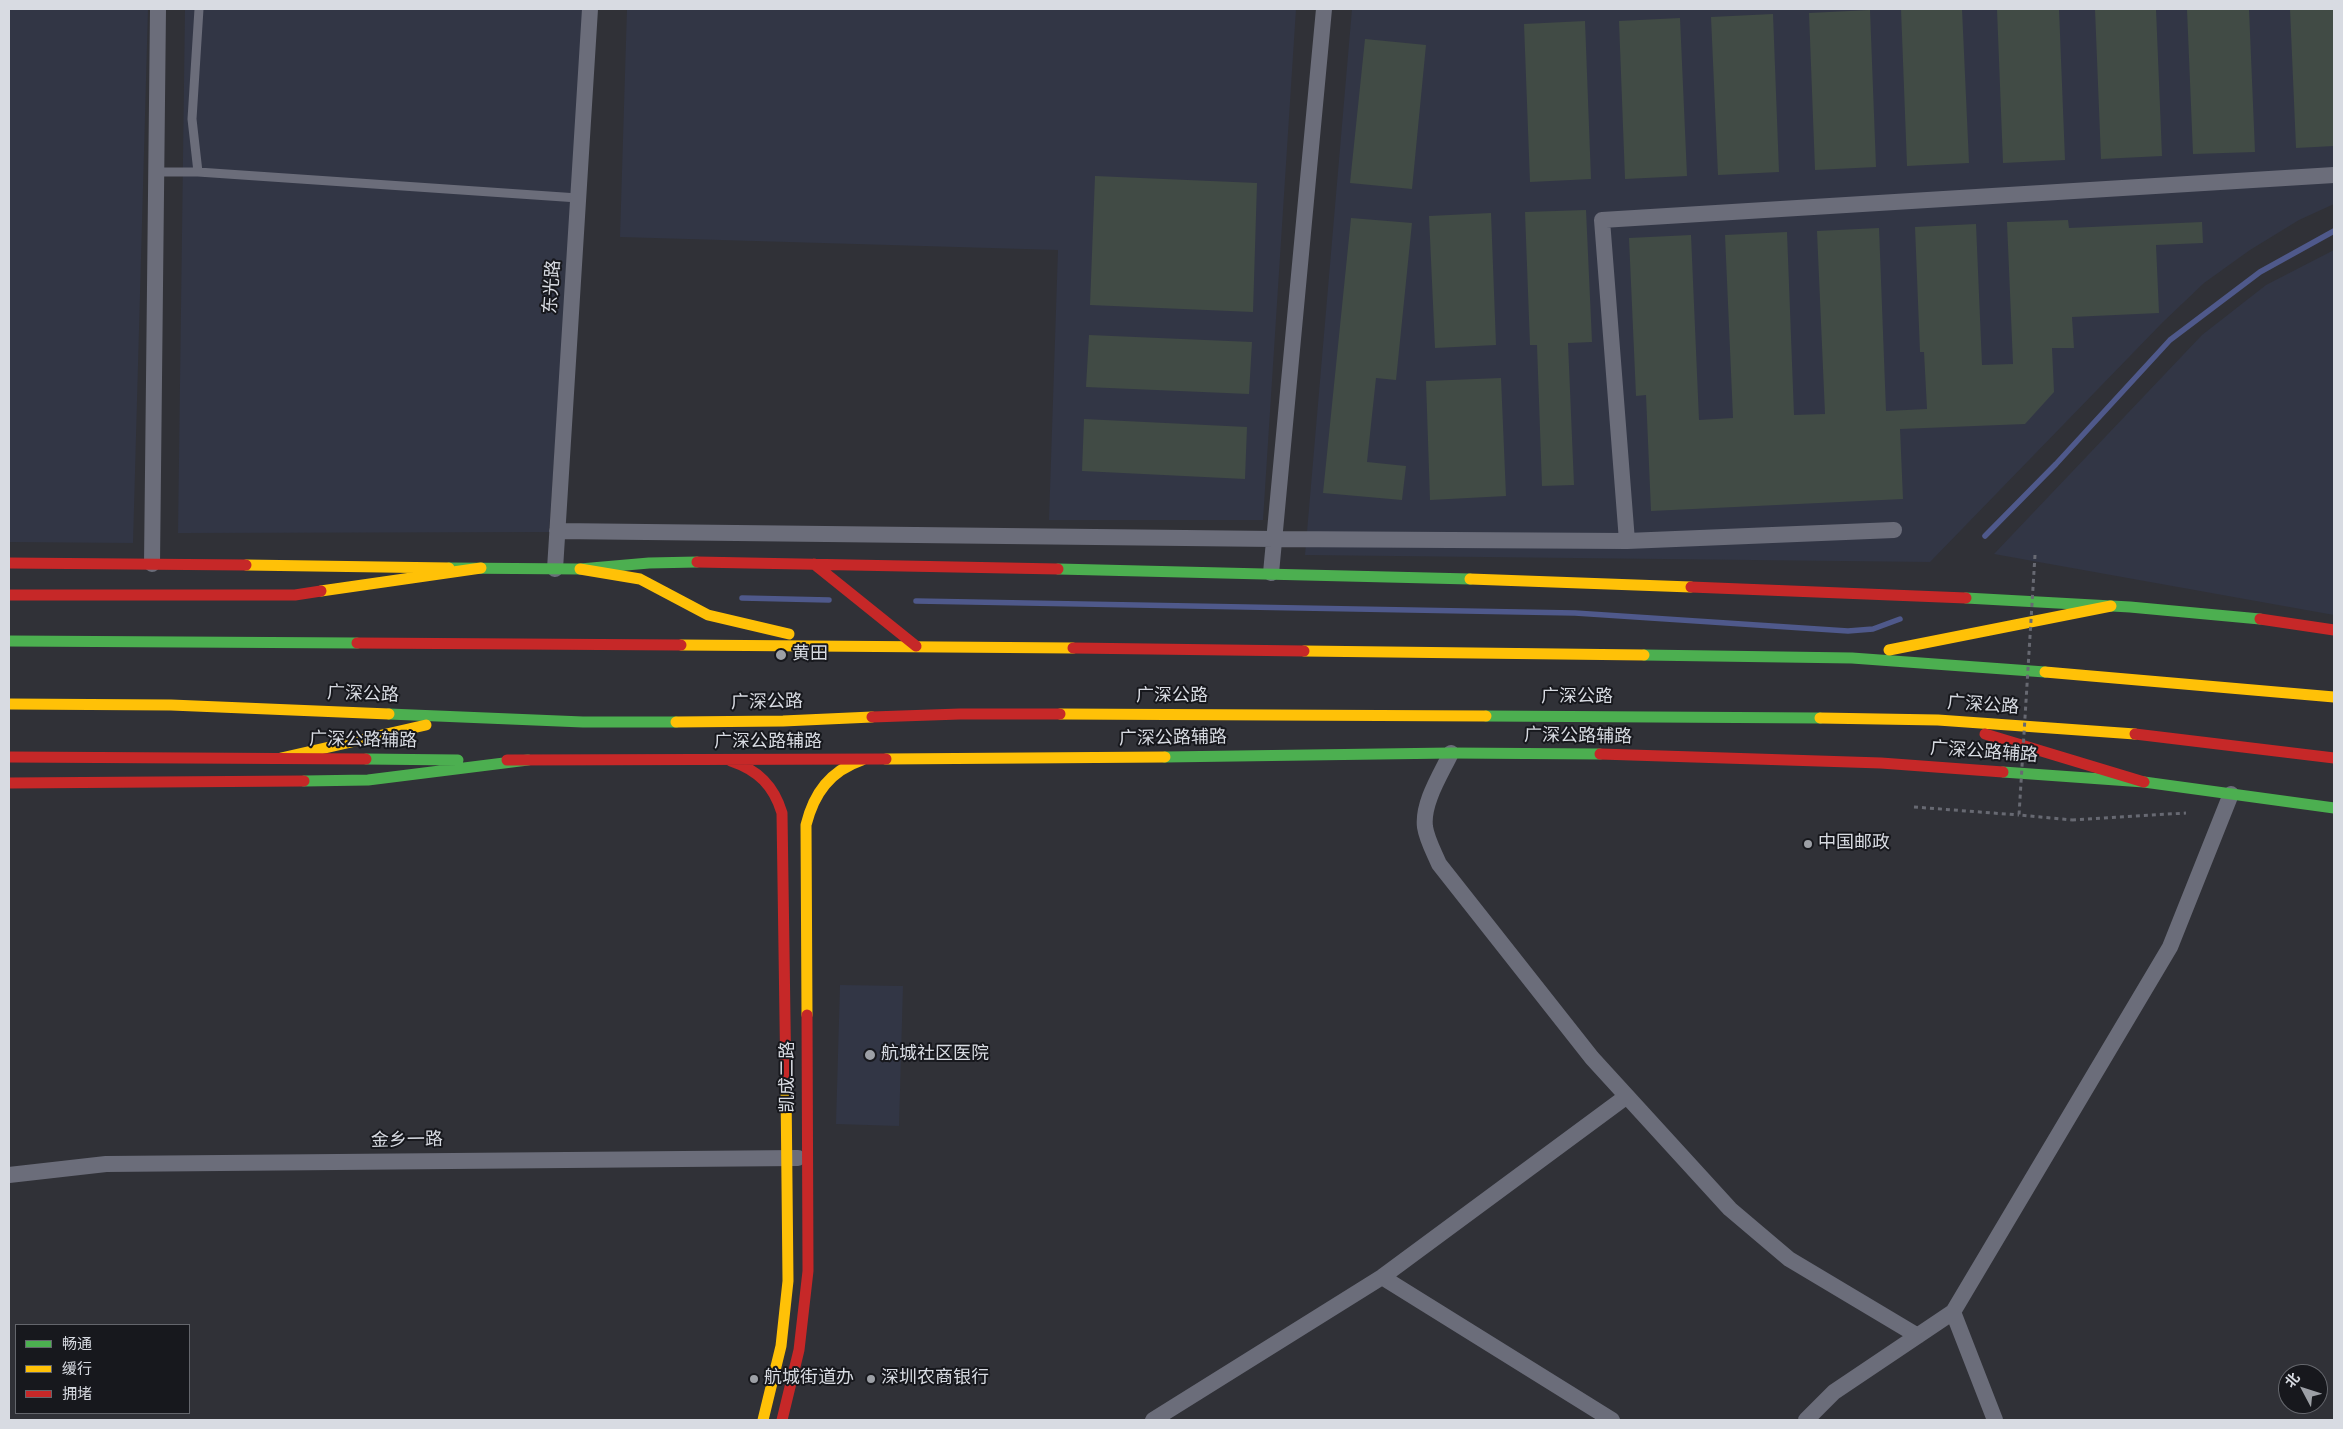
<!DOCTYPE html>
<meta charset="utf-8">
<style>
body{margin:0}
#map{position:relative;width:2343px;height:1429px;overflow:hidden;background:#303137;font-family:Jost,"Noto Sans SC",sans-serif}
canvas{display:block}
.frame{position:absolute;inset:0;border:10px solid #d8dbe2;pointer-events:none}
.legend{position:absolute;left:15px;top:1324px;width:175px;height:90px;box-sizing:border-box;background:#17181d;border:1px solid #64666c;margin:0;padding:6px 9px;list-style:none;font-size:15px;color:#d8dbe2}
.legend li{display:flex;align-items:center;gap:10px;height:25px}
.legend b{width:25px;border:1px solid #64666c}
.north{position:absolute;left:2278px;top:1364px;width:50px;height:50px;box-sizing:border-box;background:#17181d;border:1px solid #64666c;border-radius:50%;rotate:310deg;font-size:14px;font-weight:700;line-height:20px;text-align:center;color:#d8dbe2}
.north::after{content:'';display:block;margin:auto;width:18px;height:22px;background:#9da0a6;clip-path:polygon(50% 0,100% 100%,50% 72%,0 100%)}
</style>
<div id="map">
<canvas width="2343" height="1429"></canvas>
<div class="frame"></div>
<ul class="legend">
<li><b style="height:6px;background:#4caf50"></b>畅通</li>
<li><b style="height:6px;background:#ffc107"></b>缓行</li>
<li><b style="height:6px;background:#c62828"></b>拥堵</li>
</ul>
<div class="north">北</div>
</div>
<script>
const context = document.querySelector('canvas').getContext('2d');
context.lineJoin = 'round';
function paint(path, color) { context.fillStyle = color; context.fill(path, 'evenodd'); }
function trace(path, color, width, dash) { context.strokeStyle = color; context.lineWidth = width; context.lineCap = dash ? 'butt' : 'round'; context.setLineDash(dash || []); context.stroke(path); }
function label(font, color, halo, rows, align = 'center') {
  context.font = font + ' Jost,"Noto Sans SC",sans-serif'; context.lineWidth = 4; context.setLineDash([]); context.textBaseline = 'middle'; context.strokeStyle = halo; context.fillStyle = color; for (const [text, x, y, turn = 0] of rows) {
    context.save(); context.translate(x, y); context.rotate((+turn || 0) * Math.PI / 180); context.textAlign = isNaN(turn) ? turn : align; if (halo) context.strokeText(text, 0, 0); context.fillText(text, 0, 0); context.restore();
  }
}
paint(new Path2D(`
 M9 9H148L133 543 9 542Z
 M185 9H586L549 532 178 533Z
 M627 9H1296L1263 520H1049L1058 250 620 237Z
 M1352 9H2334V204L2299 220 2250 250 2204 283 2163 322 1930 562 1305 555Z
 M2334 250V615L1994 554 2202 335 2266 285Z
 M840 985 903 986 899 1126 836 1124Z`), '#323645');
trace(new Path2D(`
 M1985 536 2056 464 2170 340 2260 272 2334 231
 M742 598 829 600
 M916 601 1575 613 1848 631 1873 629 1900 619`), '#4f598b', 5.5);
paint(new Path2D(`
 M1901 9H1962L1969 163 1907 166Z
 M1997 9H2059L2065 160 2003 163Z
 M2095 9H2156L2162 156 2101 159Z
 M2187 9H2249L2255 152 2193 154Z
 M2290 9H2334V146L2296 148Z
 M1870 10 1876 167 1815 170 1809 13Z
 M1773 14 1779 172 1718 175 1711 17Z
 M1680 18 1687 176 1625 179 1619 21Z
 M1585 21 1591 179 1530 182 1524 24Z
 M1365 39 1426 45 1412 189 1350 183Z
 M1095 176 1257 183 1253 312 1090 305Z
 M1586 210 1592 342 1568 343 1574 485 1542 486 1537 345H1530L1525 212Z
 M1491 213 1496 345 1435 348 1429 216Z
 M1351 218 1412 223 1396 380 1376 378 1367 462 1406 466 1402 500 1323 493Z
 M2068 220 2069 228 2202 222 2203 243 2156 245 2159 313 2072 317 2074 348H2052L2054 392 2025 424 1900 429 1903 499 1651 511 1646 395 1636 396 1629 238 1691 235 1699 420 1733 418 1725 235 1787 232 1794 415 1825 414 1817 231 1879 228 1886 411 1927 409 1924 352H1920L1915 227 1976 224 1982 365 2013 364 2007 222Z
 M1089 335 1252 342 1249 394 1086 387Z
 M1501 378 1506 496 1430 500 1426 381Z
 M1084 419 1247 427 1245 479 1082 471Z`), '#414b45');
trace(new Path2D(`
 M1914 807 2019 815
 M2072 820 2186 813`), '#676972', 3, [4, 4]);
trace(new Path2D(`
 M156 172H198L578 198
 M198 172 192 119 199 9`), '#6b6d7a', 9);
trace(new Path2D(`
 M557 531 1274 539 1627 541 1894 530
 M1627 541 1602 220 2334 175
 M152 564 158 9
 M555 569 590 9
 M1271 573 1324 9
 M1451 753C1441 774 1422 803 1425 827 1427 840 1434 852 1439 864L1592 1058 1730 1209 1789 1259 1918 1336
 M9 1175 106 1164 798 1158
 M1382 1277 1612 1420
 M1153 1420 1382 1277 1627 1096
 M1806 1420 1834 1392 1953 1312
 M1995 1420 1953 1312 2170 947 2231 794`), '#6b6d7a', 16);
trace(new Path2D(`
 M449 568 580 569 649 563 697 562
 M1058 569 1470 579
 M1966 598 2130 607 2260 619
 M9 641 357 643
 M1644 655 1852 658 2045 672
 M389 714 583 722H676
 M1486 716 1820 718
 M1165 757 1451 753 1600 754
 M366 759 458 760
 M2003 772 2144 782 2334 808
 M304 781 368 780 528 760`), '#4caf50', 11);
trace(new Path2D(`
 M246 565 449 568
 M580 569 640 579 708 615 789 634
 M1470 579 1691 587
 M321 591 481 568
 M681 645 1073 648
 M1889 650 2111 606
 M1304 651 1644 655
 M2045 672 2334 697
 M9 704 171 705 389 714
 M1060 714 1486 716
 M1820 718 1938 720 2135 734
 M676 722 783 721 872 717
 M281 758 426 725
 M886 759 1165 757
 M807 1015 806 825C814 793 830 771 862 760
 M763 1420 781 1346 788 1281 786 1087`), '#ffc107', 11);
trace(new Path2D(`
 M697 562 1058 569
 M9 563 246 565
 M814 564 916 646
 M1691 587 1966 598
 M9 595H295L321 591
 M2260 619 2334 630
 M357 643 681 645
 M1073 648 1304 651
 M872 717 960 714H1060
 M1985 734 2144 782
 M2135 734 2334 758
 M1600 754 1881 763 2003 772
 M9 757 366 759
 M507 760 886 759
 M731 761C758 770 774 786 782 813L786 1087
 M9 783 304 781
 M782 1420 799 1350 808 1271 807 1015`), '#c62828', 11);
trace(new Path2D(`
 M2035 555 2019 815 2072 820`), '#676972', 3, [4, 4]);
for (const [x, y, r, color] of [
 [781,655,6,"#9da0a6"],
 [1808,844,5,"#9da0a6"],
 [870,1055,6,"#9da0a6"],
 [754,1379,5,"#9da0a6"],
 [871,1379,5,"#9da0a6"]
]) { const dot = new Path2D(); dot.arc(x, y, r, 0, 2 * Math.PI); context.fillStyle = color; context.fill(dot); trace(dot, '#17181d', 2); }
label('18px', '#d8dbe2', '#17181d', [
 ["东光路",553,287,-86],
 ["广深公路",363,695,2],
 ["广深公路",1172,697],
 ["广深公路",1577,698],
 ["广深公路",767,703,-1],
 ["广深公路",1983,706,4],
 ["广深公路辅路",1578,737,1],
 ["广深公路辅路",1173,739,-1],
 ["广深公路辅路",363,741,1],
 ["广深公路辅路",768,743],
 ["广深公路辅路",1984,753,4],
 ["凯成二路",789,1077,-90],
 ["金乡一路",407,1141,-1]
]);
label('18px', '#d8dbe2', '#17181d', [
 ["黄田",792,655],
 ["中国邮政",1818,844],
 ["航城社区医院",881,1055],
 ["航城街道办",764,1379],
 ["深圳农商银行",881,1379]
], 'left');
</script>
